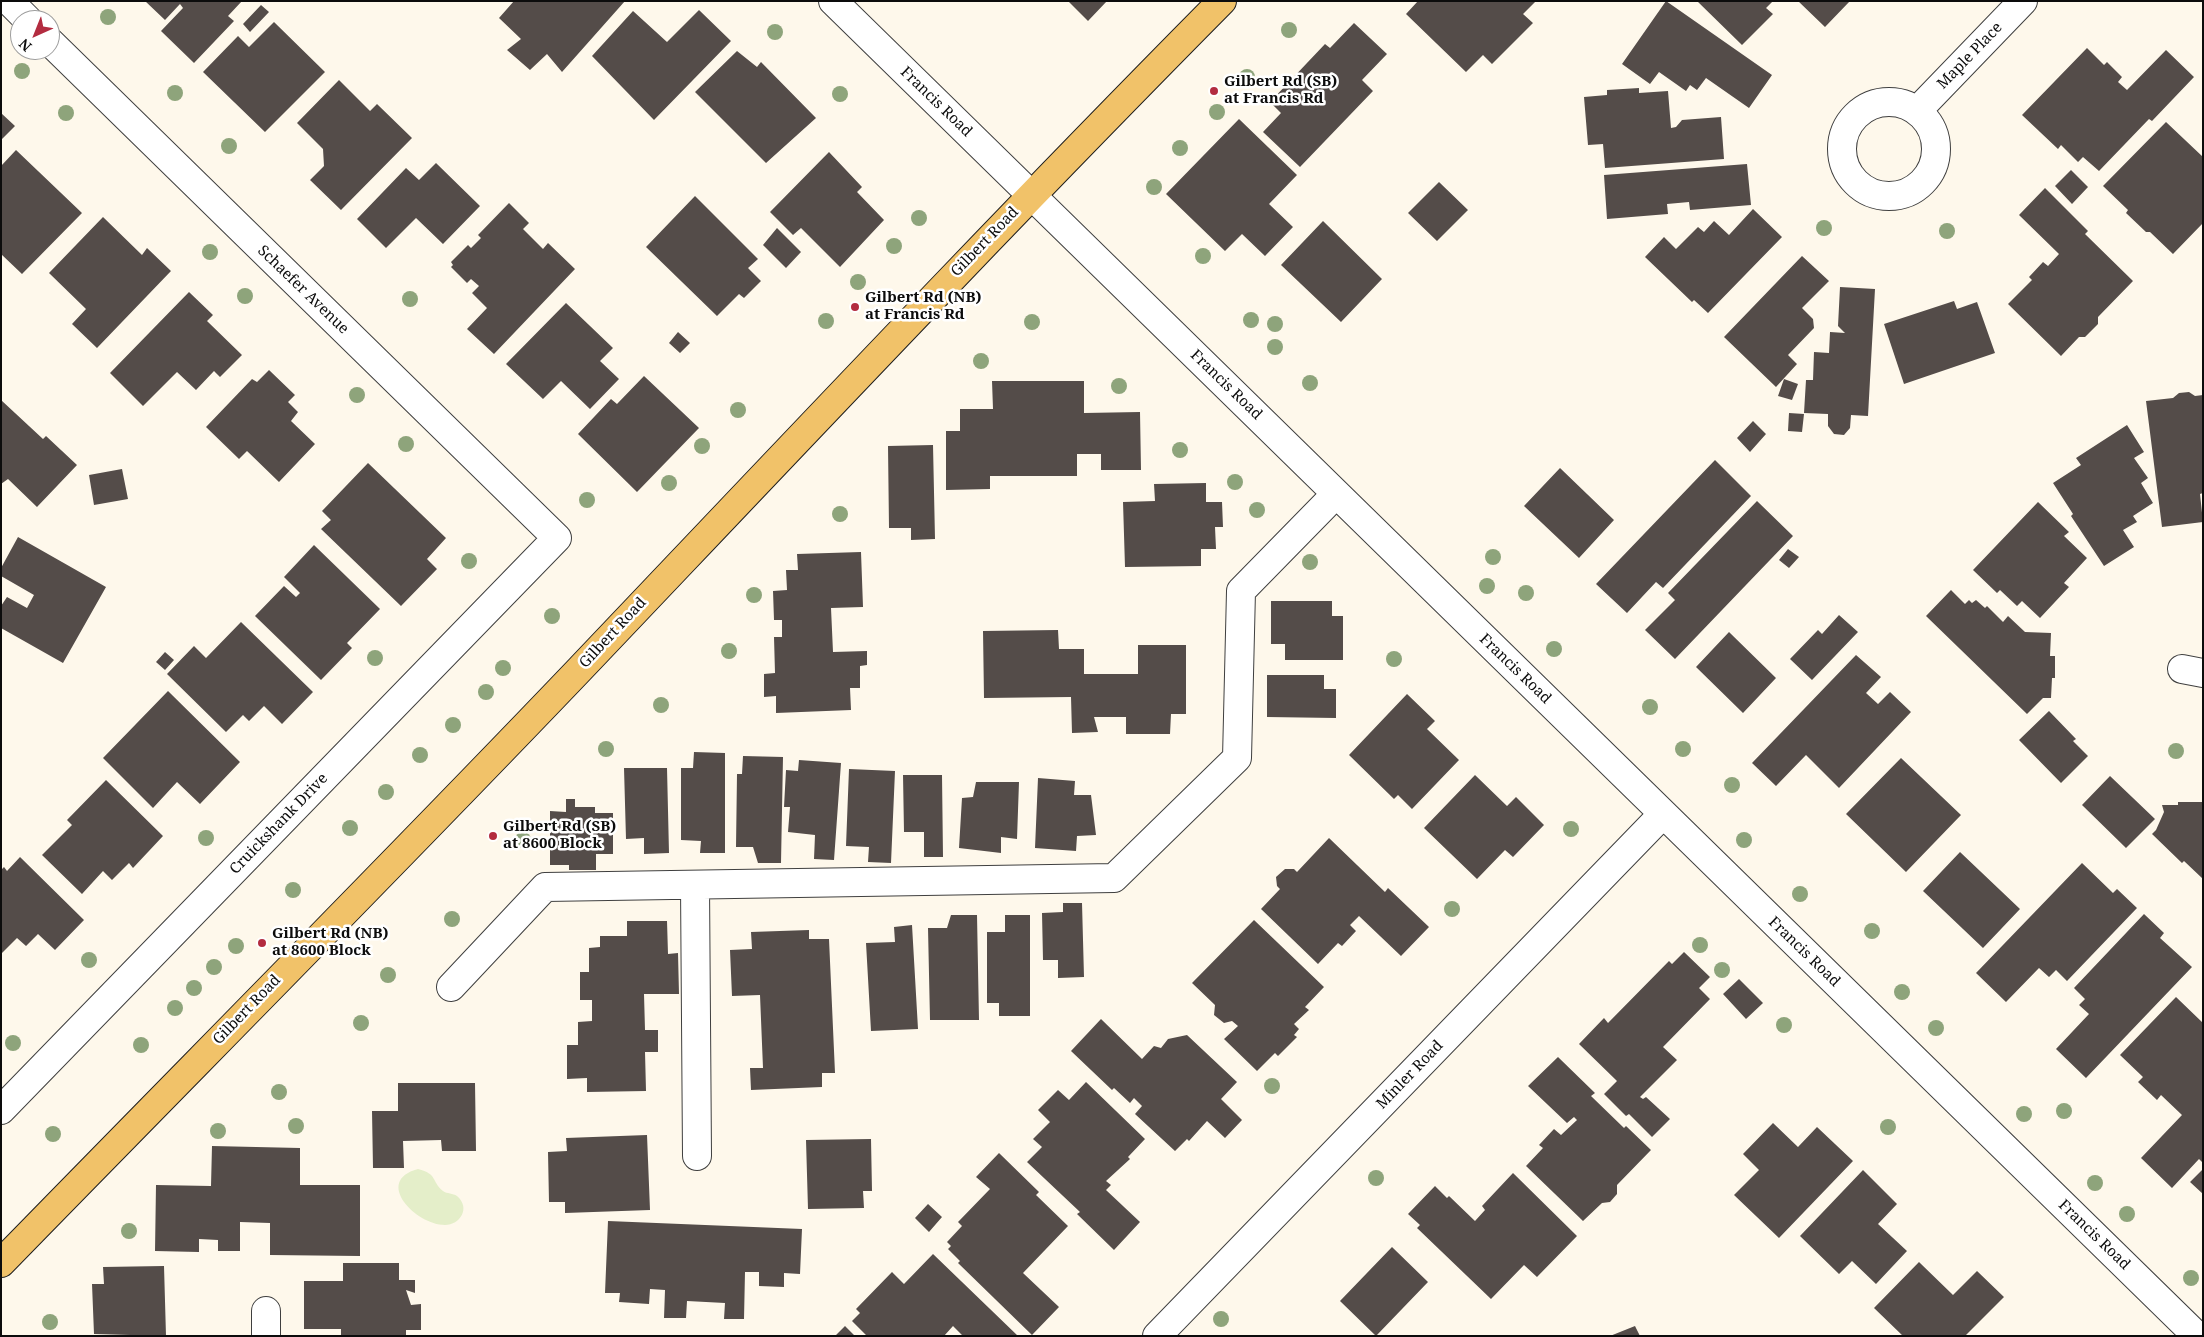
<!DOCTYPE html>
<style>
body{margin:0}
#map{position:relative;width:2204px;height:1337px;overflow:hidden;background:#fef8eb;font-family:"Noto Serif",serif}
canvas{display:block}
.frame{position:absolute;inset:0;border:2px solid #0c0c0c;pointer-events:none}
.north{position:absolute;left:10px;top:10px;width:50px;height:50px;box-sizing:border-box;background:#fff;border:1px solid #9e9e9e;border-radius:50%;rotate:224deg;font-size:14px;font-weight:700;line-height:20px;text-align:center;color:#0c0c0c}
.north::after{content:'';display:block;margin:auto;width:18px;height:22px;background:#b32c40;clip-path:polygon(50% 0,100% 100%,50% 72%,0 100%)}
</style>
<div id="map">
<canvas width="2204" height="1337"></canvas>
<div class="frame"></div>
<div class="north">N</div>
</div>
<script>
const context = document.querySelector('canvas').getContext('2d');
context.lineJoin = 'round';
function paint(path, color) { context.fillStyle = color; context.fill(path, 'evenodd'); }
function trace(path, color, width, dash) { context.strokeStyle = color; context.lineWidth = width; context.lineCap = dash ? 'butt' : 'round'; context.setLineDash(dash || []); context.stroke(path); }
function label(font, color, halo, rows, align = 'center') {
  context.font = font + ' "Noto Serif",serif'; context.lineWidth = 5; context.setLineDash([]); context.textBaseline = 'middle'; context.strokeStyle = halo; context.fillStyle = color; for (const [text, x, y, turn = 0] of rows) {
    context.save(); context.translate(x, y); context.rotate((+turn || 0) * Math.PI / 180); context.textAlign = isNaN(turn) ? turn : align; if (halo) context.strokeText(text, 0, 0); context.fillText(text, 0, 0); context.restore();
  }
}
paint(new Path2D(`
 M418 1169C438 1174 431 1181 443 1191 447 1194 453 1193 457 1196 471 1208 460 1225 445 1225 416 1225 373 1181 418 1169Z`), '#e4eec9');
paint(new Path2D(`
 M145 1H242L228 16 234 21 194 63 161 31 183 8 180 4 165 20Z
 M514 1H625L562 72 547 54 530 70 507 50 521 39 499 18Z
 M1068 1H1107L1088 21Z
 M1418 1H1536L1523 14 1533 23 1492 64 1483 55 1466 72 1406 14Z
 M1666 1 1772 75 1749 108 1706 78 1697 90 1690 85 1686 91 1659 72 1650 84 1622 64Z
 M1697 1H1773L1766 8 1773 14 1742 45Z
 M1798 1H1850L1825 27Z
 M261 5 269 12 250 32 243 24Z
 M699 10 731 41 654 120 592 56 633 11 667 42Z
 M274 22 325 72 265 132 203 72 238 36 249 47Z
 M1354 23 1387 54 1362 80 1373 91 1300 167 1263 132 1281 113 1270 102 1325 44 1330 48Z
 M2087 48 2104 65 2107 62 2122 77 2118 82 2127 90 2166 50 2194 77 2152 121 2149 119 2099 171 2083 157 2078 162 2061 145 2058 149 2022 115Z
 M737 51 757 67 761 62 816 118 766 163 695 92Z
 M339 80 370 111 377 104 412 138 341 210 310 180 324 166 323 149 297 123Z
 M1639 88V93L1668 91 1671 128 1676 127 1682 120 1721 117 1724 159 1605 168 1603 144 1588 145 1584 97 1607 95V90Z
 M1 113 15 126 1 140Z
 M1239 119 1297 175 1269 204 1293 227 1265 256 1242 234 1225 251 1166 194Z
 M2166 122 2203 157V223L2173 254 2150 232H2146L2126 213 2128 210 2103 186Z
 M16 150 82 213 22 274 1 254V166Z
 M829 152 862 187 857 192 884 220 840 267 801 228 793 235 770 212Z
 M436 163 480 206 443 244 416 218 386 248 357 219 406 168 419 180Z
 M1747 164 1751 205 1690 210 1689 202 1667 204 1668 214 1607 219 1604 175Z
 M2071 170 2088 187 2072 204 2055 186Z
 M1439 182 1468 210 1437 241 1408 213Z
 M2045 188 2088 231 2085 234 2133 281 2098 317V324L2085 337H2079L2061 356 2008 304 2032 280 2029 277 2043 262 2048 266 2059 254 2019 215Z
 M695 196 758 259 748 268 761 281 744 298 739 294 717 316 646 247Z
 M509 203 529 223 523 229 543 249 548 243 575 269 494 354 467 329 487 308 472 293 479 286 471 279 467 283 451 267 453 265 451 262 468 245 471 248 481 238 478 235Z
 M1753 209 1782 237 1708 313 1694 300 1692 302 1645 257 1664 237 1676 249 1698 227 1704 232 1714 221 1729 235Z
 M103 217 142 255 147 248 171 271 97 348 72 324 86 309 49 273Z
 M1323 221 1382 279 1341 322 1281 265Z
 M777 228 801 252 786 268 763 245Z
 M1802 256 1829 281 1802 308 1813 319 1814 328 1788 355 1797 364 1776 387 1724 337Z
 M1840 287 1875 289 1868 416 1851 415 1850 428 1844 435 1834 434 1828 426V414L1804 413 1806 380H1813L1814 352 1829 353 1830 332 1845 333 1838 326Z
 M189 292 213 315 207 321 242 355 220 377 214 371 196 390 177 372 143 406 110 373Z
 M1954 301 1957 309 1977 302 1995 353 1904 384 1884 324Z
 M566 303 613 348 600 361 619 379 590 409 561 381 543 399 506 364Z
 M678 332 690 343 680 353 669 343Z
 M269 370 295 395 288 402 298 412 291 421 315 444 279 482 247 451 239 459 206 427 252 379 257 382Z
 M644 376 699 428 637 492 578 434 611 399 617 404Z
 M1784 379 1798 384 1792 400 1778 396Z
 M992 381H1084V413L1140 412 1141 470H1101V454H1077V476H990V489L946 490V431H960V409H993Z
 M2189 392 2195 396 2203 395V493L2200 494 2203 522 2162 527 2146 401 2173 398 2179 393Z
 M1 400 43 439 46 436 77 465 37 507 8 479 1 484Z
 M1789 413 1804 414 1802 432 1788 431Z
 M1753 421 1766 434 1750 452 1737 438Z
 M2127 425 2144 452 2134 458 2148 478 2141 483 2153 503 2133 516 2137 522 2123 530 2134 547 2104 566 2071 516 2073 514 2053 483 2081 465 2076 458Z
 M933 445 935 539 911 540V528H889L888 446Z
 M1715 460 1751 496 1663 588 1656 582 1627 613 1596 584Z
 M368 463 446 538 427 559 437 569 401 606 321 529 331 520 322 511Z
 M1560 468 1614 520 1579 558 1524 506Z
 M122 469 128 499 94 505 89 475Z
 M1206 483V502H1222L1223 527H1215L1216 549H1201V566L1125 567 1123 502 1155 501 1154 484Z
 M1757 501 1793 536 1675 659 1645 630 1675 600 1668 593Z
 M2038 502 2069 532 2064 536 2087 558 2064 583 2069 587 2040 618 2022 601 2017 606 2000 590 1997 593 1973 570Z
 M18 537 106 587 63 663 1 628V606L7 597 27 608 34 595 1 576V568Z
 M314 545 380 609 347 643 352 648 321 680 255 616 284 586 296 597 300 593 284 577Z
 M1788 549 1799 557 1789 568 1779 560Z
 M861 552 863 607 831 608 833 652 867 651V665L860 666V688H850L851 710 776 713V696L764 697V674L775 673 774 637H782V620H774L773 591 787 590 786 570H798L797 554Z
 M1951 590 1965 604 1969 600 1972 603 1976 600 1985 608 1987 606 2003 622 2008 616 2025 632 2051 633 2050 656H2055V678H2052L2051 698H2043L2027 714 1926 616Z
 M1271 601H1332V616H1343V660H1285V644H1271Z
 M1839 615 1858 632 1812 680 1790 659 1818 630 1822 634Z
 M241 622 313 692 282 724 264 706 249 721 243 715 226 732 167 674 194 646 206 658Z
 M1058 630 1059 649H1084V674H1138V645H1186V714H1171L1170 734H1126V717H1094L1098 732 1072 733 1071 697 984 698 983 631Z
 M1729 632 1776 678 1743 713 1696 667Z
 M165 652 174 660 165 670 156 662Z
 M1856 655 1881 677 1866 693 1878 704 1890 692 1911 712 1839 788 1806 755 1776 786 1752 763Z
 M1267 675H1324V689H1336V718L1267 717Z
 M168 691 240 762 200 804 177 782 153 808 103 758Z
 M1407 694 1435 721 1427 729 1459 760 1412 809 1398 795 1394 799 1349 755Z
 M2049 711 2076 739 2073 741 2088 756 2061 783 2019 740Z
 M694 752 725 753V853H700L701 841 681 840V768H693Z
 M743 756 783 757 781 863H758L753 847H736L737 774H742Z
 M1901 758 1961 815 1906 872 1846 814Z
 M799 760 841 763 834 860 814 859 815 835 788 832 790 807H784L786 770 798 771Z
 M624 768H667L669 853 644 854V838L626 839Z
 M849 769 895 771 891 863 868 862 869 847 846 846Z
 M903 775H942L943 857H924V832H904Z
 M1475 775 1507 806 1516 797 1544 825 1513 857 1505 850 1477 879 1424 828Z
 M2110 776 2155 819 2126 848 2082 805Z
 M1038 778 1075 781 1074 795H1091L1096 835 1077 836 1076 851 1035 848Z
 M106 780 163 836 133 868 129 863 112 880 103 871 82 894 42 855 72 825 67 820Z
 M976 782H1019L1017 839 1001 837V853L959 848 962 798 973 797Z
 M566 799H575V807H595V813H613V854H596V870H569V865H550V811L566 812Z
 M2178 802H2203V879L2184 861 2182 863 2152 834 2156 830 2164 812 2162 805H2178Z
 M1329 838 1385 892 1388 888 1429 927 1401 956 1359 916 1350 925 1356 931 1342 946 1338 943 1318 964 1261 909 1280 889 1277 886 1276 877 1285 869H1294L1297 872Z
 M1960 852 2020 909 1983 948 1923 891Z
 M20 857 84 920 55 950 38 934 26 946 17 938 1 954V870L4 867 7 871Z
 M2082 863 2113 893 2117 889 2137 908 2067 981 2056 970 2049 977 2039 968 2006 1002 1976 973Z
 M1063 903H1082L1084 977 1058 978V960H1043L1042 913 1063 912Z
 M2144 914 2164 933 2160 938 2192 967 2086 1078 2056 1049 2089 1014 2079 1005 2085 999 2074 988Z
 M951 915H977L979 1020H930L928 928H947Z
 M1005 915H1030V1016H999V1003H987V932H1005Z
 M1254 920 1324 987 1305 1007 1309 1010 1294 1024 1299 1029 1294 1035 1297 1037 1278 1056 1275 1053 1257 1071 1224 1039 1238 1026 1232 1021 1224 1023 1214 1015 1215 1005 1192 983Z
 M627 921H667L668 954 678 953 679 994H644L645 1030H658V1052H645L646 1091 587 1092V1078L567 1079V1045H578V1022L592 1021V1000H580V972H589V948L600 947V936H627Z
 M912 925 918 1029 871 1031 866 943 895 942 894 927Z
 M809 930V939H829L835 1073H822V1087L751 1090 750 1068H763L760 995 732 996 730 950 752 949 751 932Z
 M1684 952 1710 977 1699 988 1710 999 1663 1047 1677 1060 1640 1097 1643 1099 1646 1097 1670 1119 1652 1137 1629 1114 1626 1116 1604 1094 1617 1081 1579 1044 1604 1018 1608 1023 1669 961 1672 964Z
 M1739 979 1763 1003 1746 1019 1723 994Z
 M2176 997 2203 1023V1163L2199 1159 2172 1188 2141 1158 2182 1115 2161 1095 2157 1100 2138 1082 2143 1077 2120 1055Z
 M1101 1019 1142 1059 1154 1046 1161 1048 1168 1039 1187 1035 1237 1082 1221 1099 1242 1120 1225 1138 1207 1121 1189 1141 1187 1139 1175 1151 1135 1114 1142 1106 1134 1098 1130 1103 1114 1088 1112 1090 1071 1051Z
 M1558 1057 1595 1093 1591 1096 1624 1128 1626 1126 1651 1150 1617 1185V1194L1610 1202 1602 1203 1583 1221 1526 1166 1543 1148 1539 1145 1554 1129 1561 1135 1577 1120 1574 1117 1567 1123 1528 1086Z
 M1086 1082 1145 1139 1128 1157 1130 1159 1106 1181 1111 1185 1106 1190 1140 1222 1114 1250 1077 1214 1080 1212 1027 1162 1042 1147 1033 1139 1050 1122 1038 1110 1058 1090 1069 1100Z
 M398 1083H475L476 1151H442L441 1140 403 1141 404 1168H373L372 1111H398Z
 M1773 1123 1798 1147 1817 1127 1853 1161 1779 1238 1734 1195 1759 1170 1743 1154Z
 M647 1135 650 1210 565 1213V1202H549L548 1152 567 1151 566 1138Z
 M871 1139 872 1191H863L864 1208 808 1209 806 1140Z
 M212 1146 300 1148V1185H360V1256L270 1255V1223L240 1222V1251H218V1240L199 1239V1252L155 1251 156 1185 211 1186Z
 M999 1153 1039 1192 1036 1195 1068 1226 1023 1273 1059 1307 1032 1335 958 1263 960 1261 948 1249 951 1246 947 1242 962 1226 958 1222 990 1189 976 1177Z
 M2203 1169V1194L2190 1182Z
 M1863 1170 1897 1204 1878 1224 1907 1251 1876 1284 1852 1261 1839 1274 1800 1236Z
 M1513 1173 1577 1236 1537 1277 1524 1265 1491 1299 1417 1228 1420 1225 1408 1214 1435 1186 1447 1198 1449 1196 1475 1221 1485 1210 1482 1206Z
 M928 1204 942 1217 929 1232 915 1218Z
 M608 1221 802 1229 800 1274 784 1273V1287L759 1286V1272H745L744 1319H724L725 1303 687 1301 686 1318H664L665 1290 650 1289 649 1304 619 1302 620 1293H605Z
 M1392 1247 1428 1282 1376 1336 1340 1301Z
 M933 1254 1018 1336H963L953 1326 944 1336H867L852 1321 860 1313 856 1309 892 1272 904 1284Z
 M1919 1262 1953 1295 1977 1271 2004 1297 1965 1336H1903L1874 1308Z
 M343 1263H399V1280H415V1293L406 1290 411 1305 421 1304V1330H406V1336H341V1329H304V1281H343Z
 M164 1266 166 1336 94 1334 92 1284H104L103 1267Z
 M845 1326 855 1336H835Z
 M1635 1326 1640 1336H1610Z`), '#544c49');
const minor = new Path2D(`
 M9 1 28 20
 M833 1 2197 1336
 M1842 149a47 47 0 1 1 94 0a47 47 0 1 1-94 0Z
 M1917 111 2023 1
 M2182 669 2203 673
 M695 885 697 1156
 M451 987 545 887 1114 878 1237 758 1241 591 1336 494
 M1 1110 557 538 50 42
 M266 1311V1336
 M1157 1336 1663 814`);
const major = new Path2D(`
 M1 1263C194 1065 389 869 580 669 793 445 1004 221 1222 1`);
trace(minor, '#3f3f3f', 30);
trace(major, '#1d1d1d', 30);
trace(minor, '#fff', 28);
trace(major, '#f1c269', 28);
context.fillStyle = '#8ea47b';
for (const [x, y] of [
 [108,17],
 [1289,30],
 [775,32],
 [22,71],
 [1247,77],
 [175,93],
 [840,94],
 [1217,112],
 [66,113],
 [229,146],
 [1180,148],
 [1154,187],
 [919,218],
 [1824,228],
 [1947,231],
 [894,246],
 [210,252],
 [1203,256],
 [858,282],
 [245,296],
 [410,299],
 [1251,320],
 [826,321],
 [1032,322],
 [1275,324],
 [1275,347],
 [981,361],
 [1310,383],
 [1119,386],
 [357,395],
 [738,410],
 [406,444],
 [702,446],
 [1180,450],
 [1235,482],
 [669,483],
 [587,500],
 [1257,510],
 [840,514],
 [1493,557],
 [469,561],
 [1310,562],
 [1487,586],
 [1526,593],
 [754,595],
 [552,616],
 [1554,649],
 [729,651],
 [375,658],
 [1394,659],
 [503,668],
 [486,692],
 [661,705],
 [1650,707],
 [453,725],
 [606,749],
 [1683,749],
 [2176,751],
 [420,755],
 [1732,785],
 [386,792],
 [350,828],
 [1571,829],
 [206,838],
 [523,840],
 [1744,840],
 [293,890],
 [1800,894],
 [1452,909],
 [452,919],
 [1872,931],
 [1700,945],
 [236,946],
 [89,960],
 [214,967],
 [1722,970],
 [388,975],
 [194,988],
 [1902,992],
 [175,1008],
 [361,1023],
 [1784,1025],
 [1936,1028],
 [13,1043],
 [141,1045],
 [1272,1086],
 [279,1092],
 [2064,1111],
 [2024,1114],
 [296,1126],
 [1888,1127],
 [218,1131],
 [53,1134],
 [1376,1178],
 [2095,1183],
 [2127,1214],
 [129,1231],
 [2191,1278],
 [1221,1319],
 [50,1322]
]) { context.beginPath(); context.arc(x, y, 8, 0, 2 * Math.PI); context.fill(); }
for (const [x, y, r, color] of [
 [1214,91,5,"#b32c40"],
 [855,307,5,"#b32c40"],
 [493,836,5,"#b32c40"],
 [262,943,5,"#b32c40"]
]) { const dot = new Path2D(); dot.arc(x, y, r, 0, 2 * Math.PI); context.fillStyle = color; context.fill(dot); trace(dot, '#fff', 2); }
label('15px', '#0c0c0c', '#fff', [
 ["Maple Place",1970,56,-46],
 ["Francis Road",936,102,44],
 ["Gilbert Road",985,242,-46],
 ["Schaefer Avenue",303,290,44],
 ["Francis Road",1226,385,44],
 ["Gilbert Road",613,633,-47],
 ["Francis Road",1515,669,44],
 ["Cruickshank Drive",279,824,-46],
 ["Francis Road",1804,952,44],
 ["Gilbert Road",247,1010,-46],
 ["Minler Road",1410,1075,-46],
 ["Francis Road",2094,1235,44]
]);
label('bold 15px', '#0c0c0c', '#fff', [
 ["Gilbert Rd (SB)",1224,82],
 ["at Francis Rd",1224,99],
 ["Gilbert Rd (NB)",865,298],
 ["at Francis Rd",865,315],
 ["Gilbert Rd (SB)",503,827],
 ["at 8600 Block",503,844],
 ["Gilbert Rd (NB)",272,934],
 ["at 8600 Block",272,951]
], 'left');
</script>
